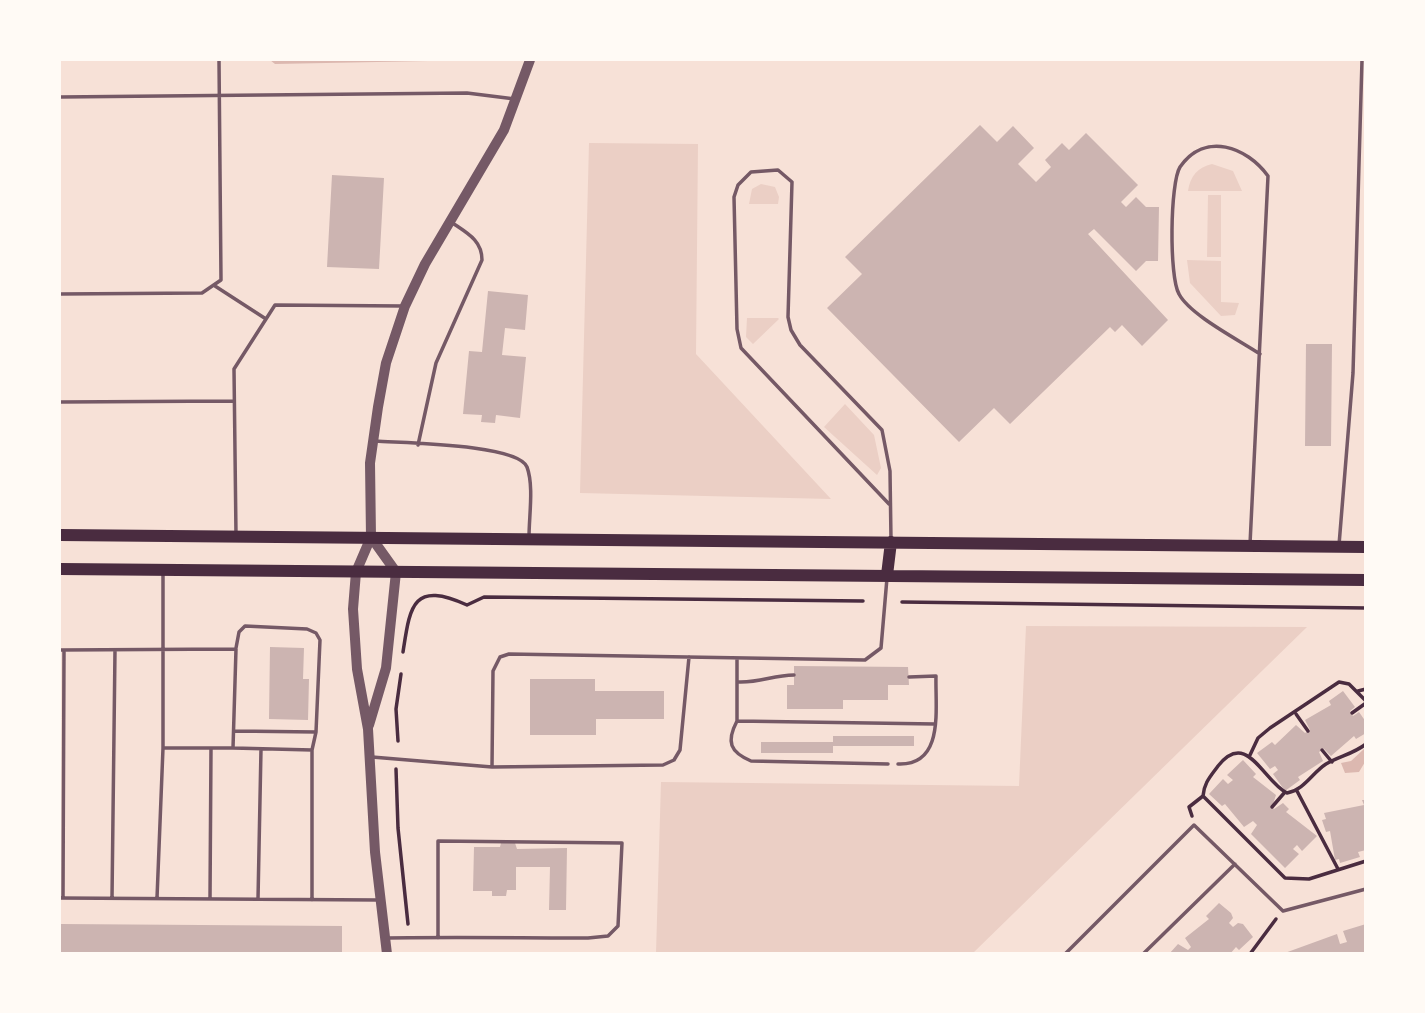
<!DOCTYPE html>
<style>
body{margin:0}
#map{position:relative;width:1425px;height:1013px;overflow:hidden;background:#f7e1d7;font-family:"DM Sans",sans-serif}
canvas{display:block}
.frame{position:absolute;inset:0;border:61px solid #fffaf5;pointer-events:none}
</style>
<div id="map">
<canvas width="1425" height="1013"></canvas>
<div class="frame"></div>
</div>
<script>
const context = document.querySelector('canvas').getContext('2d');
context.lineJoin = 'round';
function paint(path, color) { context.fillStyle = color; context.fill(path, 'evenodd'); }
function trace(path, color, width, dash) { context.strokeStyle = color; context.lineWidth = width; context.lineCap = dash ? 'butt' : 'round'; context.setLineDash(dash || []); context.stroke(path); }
paint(new Path2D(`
 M589 143 698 144 696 354 831 499 580 493Z
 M1212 164 1233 171 1242 191H1188C1190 176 1198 167 1212 164Z
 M761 184 775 187 779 197 778 204H749L752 189Z
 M1208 195H1221V257H1207Z
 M1187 260 1221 261V302L1239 303 1235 315 1221 316 1190 283Z
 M747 318H778L779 319 753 344 746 337Z
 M845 404 874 435 881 468 877 475 824 427Z
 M1026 626 1307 627 973 953H656L661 782 1019 786Z`), '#ebcfc5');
paint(new Path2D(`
 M270 60H479L275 64Z
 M1365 748V762L1359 772 1345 773 1341 763 1351 761Z`), '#dcb8b0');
paint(new Path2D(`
 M980 125 997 142 1013 126 1034 148 1018 164 1036 182 1051 167 1045 160 1062 143 1069 150 1086 133 1138 185 1121 202 1126 207 1136 197 1146 207H1159L1158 261H1146L1136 271 1094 229 1088 234 1168 320 1142 346 1122 325 1115 332 1110 327 1010 424 994 408 959 442 827 308 862 274 845 257Z
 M332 175 384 178 379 269 327 267Z
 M488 291 528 295 525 330 505 328 502 355 526 357 520 418 496 415 495 423 481 422 482 415 463 414 469 351 482 352Z
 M1306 344H1332L1331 446H1305Z
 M270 647 304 648 303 679H309L308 720 269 719Z
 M794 666 908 667 909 685H888V700H843V709H787V685H794Z
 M530 679H595V691H664V719H596V735H530Z
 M1343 691 1355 707 1350 711 1353 716 1359 712 1366 722V733L1356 739 1354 736 1331 756 1324 749 1319 752 1323 761 1298 777 1300 780 1285 791 1273 774 1278 770 1275 766 1270 769 1257 753 1272 742 1275 745 1296 725 1305 733 1310 730 1305 720 1331 705 1329 701Z
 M833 736H914V746H833V753H761V742H833Z
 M1243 760 1256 774 1253 777 1276 795 1272 807 1274 809 1283 803 1289 809 1286 812 1317 836 1302 851 1297 845 1293 849 1299 854 1285 868 1251 834 1257 825 1253 821 1244 827 1225 804 1222 806 1209 794 1223 779 1228 784 1233 780 1227 775Z
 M1362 800H1366V850L1358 852 1360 857 1340 863 1339 859 1335 860 1330 831 1326 832 1322 820 1326 819 1324 813 1364 805Z
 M501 843H515L517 849 567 848 566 910H549L550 867H516V890H507L506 896H492V891H473L474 847H500Z
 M1219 903 1231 913 1233 918 1229 923 1233 927 1238 923 1243 924 1253 937 1239 950 1236 947 1230 954H1169L1178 944 1188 950 1191 947 1185 938 1209 919 1206 916Z
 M60 924 342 926V954H60Z
 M1366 924V954H1282L1337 934 1340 944 1347 942 1343 931Z`), '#ccb4b1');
trace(new Path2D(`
 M902 602 1366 608
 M403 652C410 607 412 580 467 605L484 597 863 601
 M1358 691 1366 689
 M1352 713 1366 703
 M1296 714 1308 731
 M398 741 396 709 401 674
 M1366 744C1353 754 1340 756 1326 764 1312 773 1304 790 1287 793 1263 781 1247 729 1218 766 1210 777 1204 783 1203 796L1285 878 1309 879 1366 861
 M1322 750 1332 762
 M1250 755 1258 738 1270 728 1339 682 1349 684 1366 701
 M396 769 398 828 408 924
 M1297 791 1338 869
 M1272 807 1285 792
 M1192 816 1189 807 1203 796
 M1250 954 1276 919`), '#4a2c40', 3.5);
trace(new Path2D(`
 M60 97 467 93 515 99
 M215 286 266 319
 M60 294 202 293 221 280 219 60
 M60 402 234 401
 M376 441C402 443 518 444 527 467 534 486 529 516 529 537
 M418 445 436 363 482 260C482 240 467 233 451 222
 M889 504 741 348 737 329 734 197 738 185 751 172 778 170 792 182 788 317 791 330 800 345 882 430 890 471 891 540
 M236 535 234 369 275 305 403 306
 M1250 544 1268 176C1247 147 1205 131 1180 167 1170 183 1169 277 1179 294 1190 315 1239 340 1260 354
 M1339 545 1353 373 1362 60
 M163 572V748H233
 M236 648 239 632 245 626 307 629 316 633 320 640 316 732
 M60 650 236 649 233 748 312 750
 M737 658V721L935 724
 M738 682C760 683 773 675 794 675
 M737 721C726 742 730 752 751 761L888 764
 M234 731 316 732 312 750V900
 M372 757 492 767 493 671 500 657 509 654 865 660 881 648 887 578
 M898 764C945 766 935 708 936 676L909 677
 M492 767 663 765 674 760 680 750 689 657
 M60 898 378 900
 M63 898 64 650
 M112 898 115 650
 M157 898 163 748
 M210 899 211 748
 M258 899 261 749
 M387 938C454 937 521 938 588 938L608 936 618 926 622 843 438 841V938
 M1065 954 1194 825 1283 911 1366 889
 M1143 954 1235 864`), '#755966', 3.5);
trace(new Path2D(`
 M369 725 386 668 396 572 371 537
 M387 954 375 852 368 729 357 669 353 609 356 572 371 537 370 463 378 407 386 363 405 306 425 264 504 130 530 60`), '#755966', 10);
trace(new Path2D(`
 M60 535 1366 547
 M60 569 1366 580
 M887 575 891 542`), '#4a2c40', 12);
</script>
